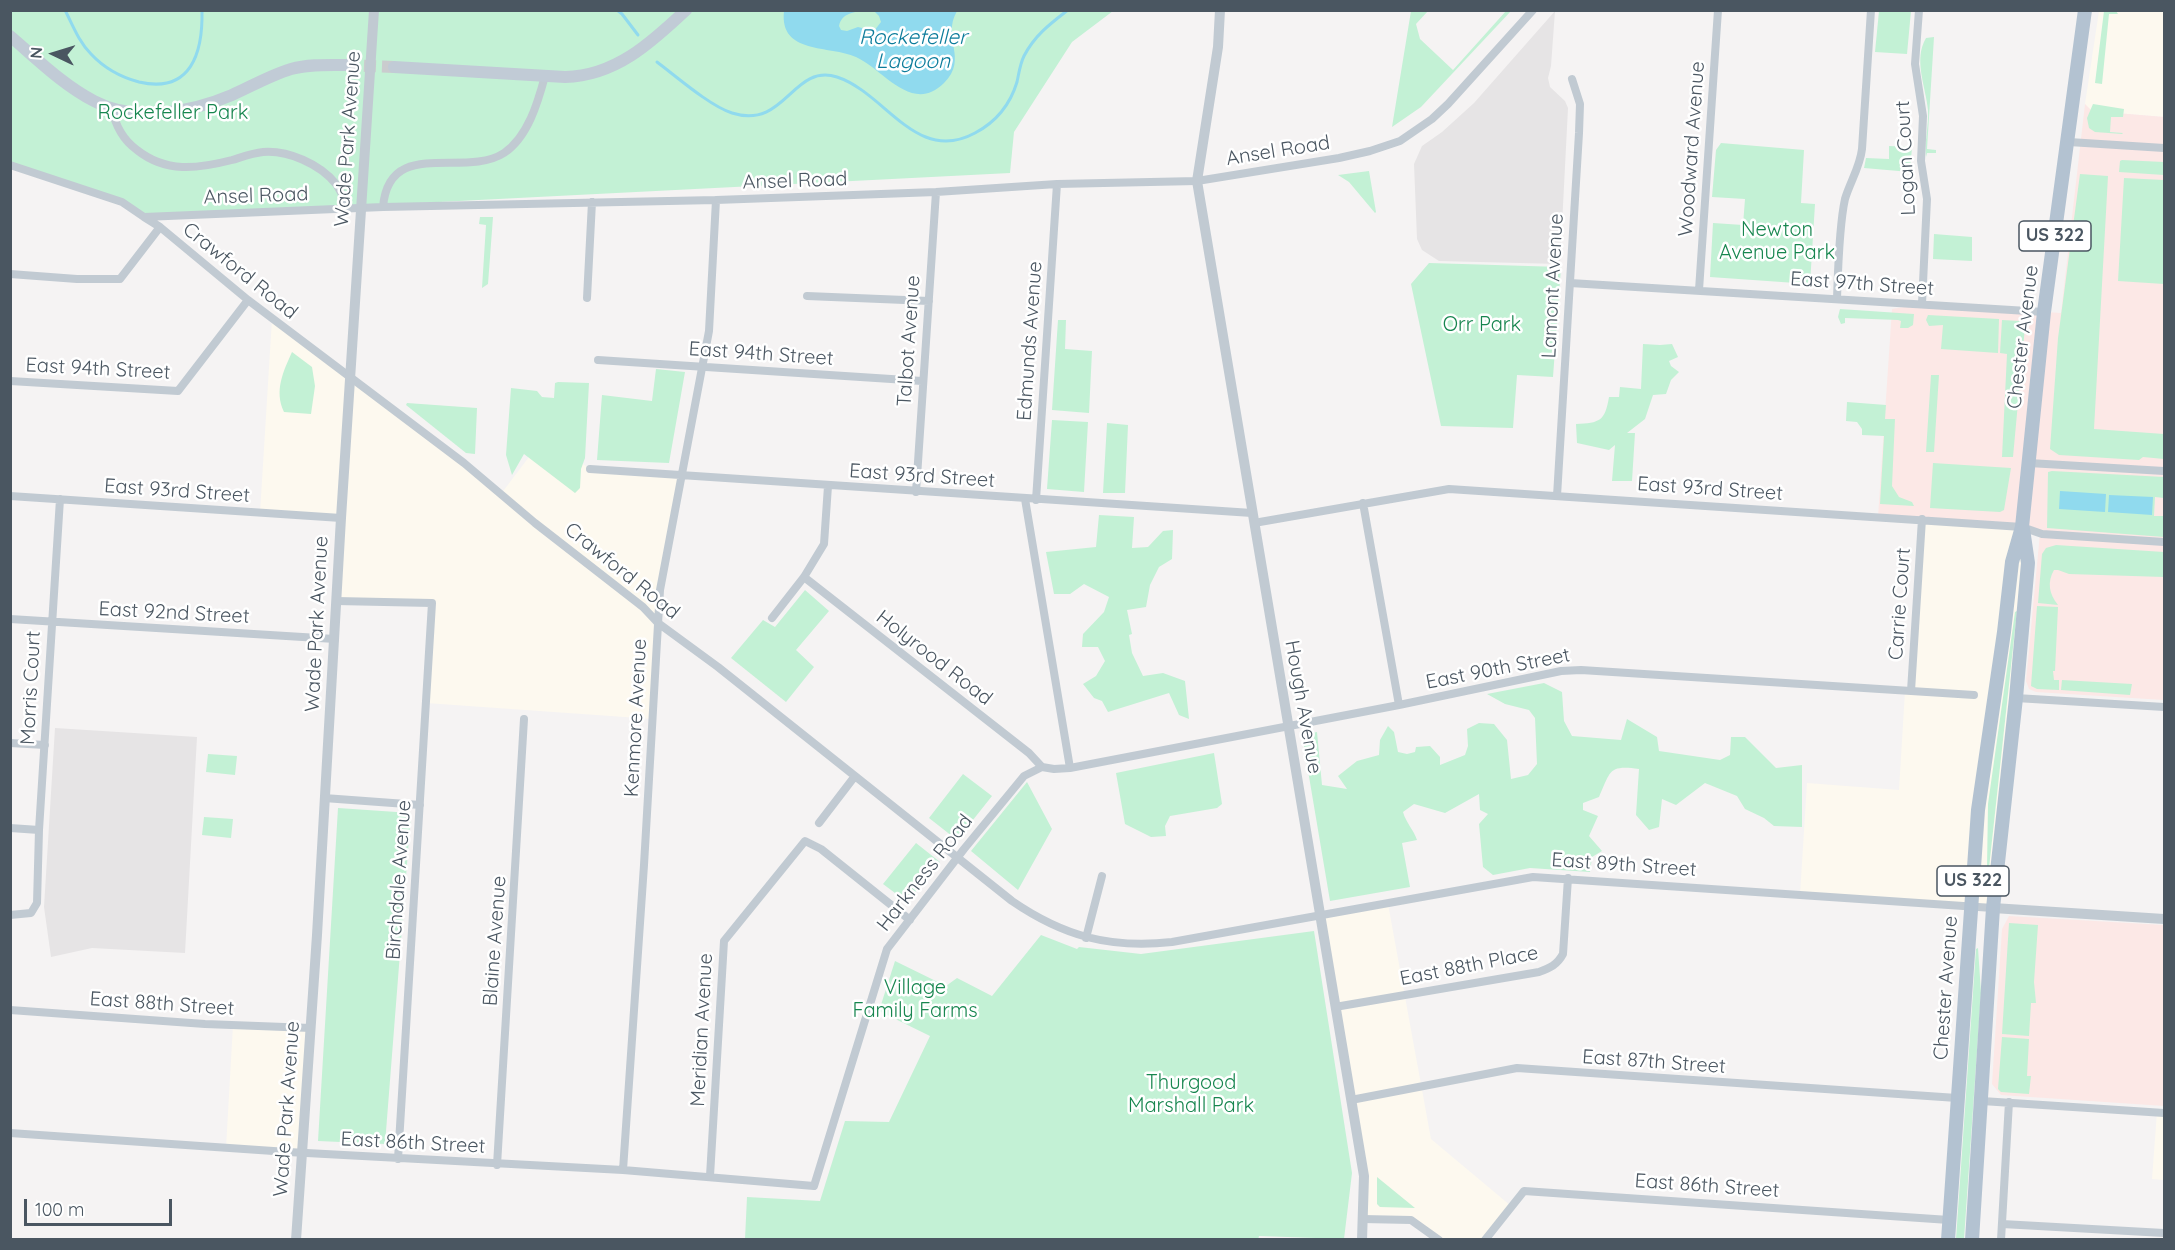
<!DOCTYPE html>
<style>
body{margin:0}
#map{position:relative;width:2175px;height:1250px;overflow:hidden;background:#f5f3f3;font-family:Quicksand,sans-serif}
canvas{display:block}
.frame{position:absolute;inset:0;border:12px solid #4a5661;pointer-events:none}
.north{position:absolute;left:24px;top:24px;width:60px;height:60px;-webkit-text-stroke:4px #fff;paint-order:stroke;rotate:274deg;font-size:16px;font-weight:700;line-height:24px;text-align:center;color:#4a5661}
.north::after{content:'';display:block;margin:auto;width:21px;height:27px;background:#4a5661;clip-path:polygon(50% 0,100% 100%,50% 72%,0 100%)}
.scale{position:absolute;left:24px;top:1199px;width:148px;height:27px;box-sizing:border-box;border:3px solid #4a5661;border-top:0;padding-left:8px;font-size:18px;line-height:21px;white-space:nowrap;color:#4a5661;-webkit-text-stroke:4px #fff;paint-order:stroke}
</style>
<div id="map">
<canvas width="2175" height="1250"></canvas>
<div class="frame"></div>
<div class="north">N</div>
<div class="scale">100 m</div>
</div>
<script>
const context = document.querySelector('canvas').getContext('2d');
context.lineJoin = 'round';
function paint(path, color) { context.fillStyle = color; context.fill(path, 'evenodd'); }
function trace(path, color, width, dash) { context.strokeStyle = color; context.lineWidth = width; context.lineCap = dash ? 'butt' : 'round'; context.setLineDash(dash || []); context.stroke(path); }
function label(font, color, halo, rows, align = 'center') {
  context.font = font + ' Quicksand,sans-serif'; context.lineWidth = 5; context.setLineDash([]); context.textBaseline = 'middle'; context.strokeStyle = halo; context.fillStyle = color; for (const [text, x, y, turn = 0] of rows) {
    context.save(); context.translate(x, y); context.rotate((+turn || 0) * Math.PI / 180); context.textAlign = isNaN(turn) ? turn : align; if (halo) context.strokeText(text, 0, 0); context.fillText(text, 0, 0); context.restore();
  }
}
paint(new Path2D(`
 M2099 11H2164V117L2092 111 2085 104Z
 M272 319 501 494 544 437 590 469 683 476 660 590 653 719 426 703 432 603 336 601 341 518 260 513Z
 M1922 519 2022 527 2028 551 1993 908 1800 895 1807 783 1899 790 1905 691H1910Z
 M1388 904 1431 1139 1511 1206 1485 1239H1439L1418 1223 1363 1219 1364 1176 1321 916Z
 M233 1025 311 1028 301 1153 226 1148Z
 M2157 1112 2164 1113V1180L2152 1179Z`), '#fdf9ef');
paint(new Path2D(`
 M1555 11 1551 66 1548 78 1550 87 1565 101 1568 108 1560 264 1439 261 1422 250 1417 239 1414 164 1422 146 1442 132 1474 103Z
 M55 728 197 737 185 953 92 948 51 957 44 907Z`), '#e6e4e5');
paint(new Path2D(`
 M2085 104 2092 111 2164 117V700L2036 692 2029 689 2026 681 2040 533 2022 527 1878 517 1892 309 1921 304 2061 313Z
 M2009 916 2164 925V1106L2001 1095 1992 1084 2002 929Z`), '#fce8e6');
paint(new Path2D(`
 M11 11H1113L1072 42 1014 132 1010 173 144 217 122 202 11 165Z
 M1411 11H1428L1416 24 1420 39 1453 70 1506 11H1511L1421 107 1392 127Z
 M1879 11H1911L1907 54 1875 52Z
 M2104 11H2116L2118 14H2109L2102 84 2095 83Z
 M1934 37 1927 149 1936 150V153H1927L1926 157C1924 143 1929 125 1928 110 1926 87 1913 60 1926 38Z
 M2093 104 2124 109 2123 117H2111L2110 132 2123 133 2122 134 2095 132 2089 128 2087 118Z
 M1721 143 1804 150 1801 203 1815 204 1810 284 1710 277 1713 223 1743 225 1745 199 1712 197 1716 150Z
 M1889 146 1912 147 1910 172 1864 168 1866 158 1889 159Z
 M2122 160 2164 162V175L2119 172 2120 161Z
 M1369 171 1376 212 1375 213 1349 182 1338 175Z
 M2080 174 2108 176 2094 429 2164 434V459L2143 457 2139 460 2059 455 2050 449 2058 338Z
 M2124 178 2164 180V284L2118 281Z
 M480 217H493L488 284 482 288 486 225 479 224Z
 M1934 234 1972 237V261L1933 259Z
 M1429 263 1561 267 1553 377 1517 375 1513 428 1441 426 1411 284Z
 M1840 309 1914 314 1913 325 1908 328H1900L1901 321 1898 320 1845 318V323L1841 324 1838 317Z
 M1928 315 1999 319 1998 353 1941 349 1943 325 1929 326 1926 320Z
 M1058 320H1066L1065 349 1092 351 1089 413 1052 410Z
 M2002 320 2020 321 2025 327 2013 457H2002L2007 354 2000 353Z
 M1643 344 1660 345 1672 344 1678 357 1669 361 1671 366 1679 372 1671 380 1666 394 1653 395 1645 419 1627 433H1635L1632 481H1612L1615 445 1609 450 1577 443 1576 424C1600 423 1605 421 1609 397H1619L1620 387 1641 389Z
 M292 352 312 367 315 386 311 414 284 412C274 391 283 372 292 352Z
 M656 369 685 372 669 463 597 460 602 395 652 401Z
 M1931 375H1939L1934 452H1926Z
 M558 382 589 383 585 458 581 469 580 488 575 493 524 454 512 475 506 455 511 388 537 391 542 397 554 398 555 383Z
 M1847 402 1886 405 1885 419H1895L1892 486 1899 497 1912 502 1914 506 1880 504 1884 436 1862 435V429L1857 422 1846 421Z
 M407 403 477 408 475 454 466 453 406 405Z
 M1052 420 1088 422 1084 492 1047 489Z
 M1107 423 1128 425 1125 493H1103Z
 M1933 463 2011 468 2004 510 2000 512 1930 508Z
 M2052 471 2164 477V498L2155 497 2154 516H2164V537L2047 528 2048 472Z
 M1099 515 1134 517 1132 548 1148 547 1163 531 1173 530 1172 559 1159 567 1150 585 1146 607 1127 610 1132 634 1129 635 1132 653 1143 676 1163 673 1185 681 1189 719 1179 715 1169 693 1108 712 1102 701 1094 698 1083 684 1096 676 1105 661 1098 647H1082L1083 634 1104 612 1109 597 1084 584 1070 594H1054L1046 552 1096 547Z
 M2056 545 2164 552V577L2069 574 2058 570H2054C2047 582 2049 594 2058 605L2038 603 2042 554 2046 548Z
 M805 590 829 611 796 650 814 667 786 702 731 658 763 620 775 627Z
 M2037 606 2058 607 2055 671H2053L2054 680H2059V690L2037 689 2031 686Z
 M2017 611 1989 868H1987L1988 804 2015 612Z
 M2062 680 2132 684 2130 695 2061 690Z
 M1544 683 1562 692 1564 721 1572 736 1621 740 1627 719 1657 737 1659 751 1720 760 1730 755 1731 737H1745L1776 768 1802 765V827L1774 826 1764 818 1745 809 1737 796 1705 783 1676 805 1662 799 1659 827 1649 830 1636 815 1639 769C1608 765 1611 771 1599 797L1583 803V810L1598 816 1589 836 1602 851 1592 857 1590 872 1530 868 1493 875 1483 867 1479 824 1488 814 1480 810 1479 794 1445 813 1414 804 1403 812C1406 823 1414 830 1417 840L1402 843 1410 887 1330 901 1302 735 1317 732 1322 785 1347 789 1338 776 1357 761 1379 755 1380 740 1388 726 1394 732 1398 752 1407 754 1415 752 1416 747 1430 746 1440 757V765L1465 755 1468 746 1467 729 1479 723 1494 724 1507 740 1511 779 1528 775 1537 764 1535 718 1529 710 1505 704 1487 694Z
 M1214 753 1222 804 1217 808 1170 816 1165 826 1166 836 1151 837 1125 824 1116 773Z
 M208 754 237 756 235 775 206 772Z
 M963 774 992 796 957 840 929 818Z
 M1027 782 1052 829 1018 890 971 851Z
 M338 808 411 813 385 1144 318 1141Z
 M204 817 233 819 231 838 202 835Z
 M916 843 940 862 907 902 883 884Z
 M2009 923 2038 925 2034 982 2036 1003H2031L2029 1036 2002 1034Z
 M1314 931 1352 1173 1344 1239 1259 1236 1258 1240 745 1239 747 1197 820 1201 845 1121 889 1122 930 1036 879 1011 895 961 946 986 957 978 992 996 1041 935 1077 949 1079 947 1141 954Z
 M1978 948 1981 993 1964 1239H1956L1976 949Z
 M2002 1037 2029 1039 2027 1076H2031L2029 1094 2001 1092 1998 1089Z
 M1377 1177 1415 1208 1380 1207 1377 1204Z`), '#c3f1d5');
paint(new Path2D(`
 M784 11H872C859 11 842 11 839 26L841 30 847 31 858 27 874 31 881 22 879 16 874 11H957C941 39 969 58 944 83 912 115 883 69 856 57 830 45 779 55 784 11Z
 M2060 491 2106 494 2105 512 2059 509Z
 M2109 495 2153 497 2152 515 2108 512Z`), '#90daee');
trace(new Path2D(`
 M65 10C73 26 79 42 91 54 105 69 120 77 139 82 191 94 203 53 202 10
 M617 10 622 14 638 35
 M657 62C677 77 710 106 732 113 786 130 792 63 837 77 886 93 916 165 975 133 996 122 1010 105 1017 82 1019 73 1020 64 1024 56 1035 35 1050 24 1068 10`), '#90daee', 3);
trace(new Path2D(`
 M346 65 394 67`), '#caccce', 12, [12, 6]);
trace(new Path2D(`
 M1919 10 1915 64 1923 116 1921 161 1927 199 1922 304
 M112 108C115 125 122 139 137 150 166 173 197 169 232 160 242 157 253 153 263 152 288 150 320 164 336 184 341 192 345 200 349 208
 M2069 142 2164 148
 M10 165 122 202 144 217 383 207 716 200 936 192 1057 184 1197 181 1339 158 1370 151 1400 141 1432 119 1448 104 1533 10
 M383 207C389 136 464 179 504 153 528 137 538 102 545 76
 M144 217 160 227 248 300 464 463 535 523 643 607 658 623 718 667 1012 901C1063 936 1110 949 1172 942L1533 877 1993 908
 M10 274 77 279H120L160 227
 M1570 283 2044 312
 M1699 290 1718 10
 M807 296 929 301
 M587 298 592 202
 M1837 299C1838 270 1839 226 1845 199 1850 182 1860 167 1862 149L1871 10
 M598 360 922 381
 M10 381 178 391 248 300
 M2029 463 2164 471
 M590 469 1252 513
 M916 492 936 192
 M10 496 341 518
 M1557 496 1579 133 1580 104 1572 79
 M1025 499 1070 768
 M1036 500 1057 184
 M1363 503 1399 705
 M1254 523 1449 489 2022 527 2042 534 2164 542
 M804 577 1029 753 1042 767
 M336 601 432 603 398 1159
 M772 618 804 577 824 544 828 486
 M10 619 335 639
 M1911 691 1922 519
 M2016 698 2164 707
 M10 743 45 745
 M324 798 420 805
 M819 823 855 776
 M10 828 39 830
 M10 915 31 913 37 903 39 830 60 499
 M1086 938 1102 876
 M1335 1007 1539 972C1550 968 1557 965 1563 954L1568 878
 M10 1010 205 1024 311 1028
 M1351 1100 1517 1068 1957 1098
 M1982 1101 2164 1113
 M10 1133 288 1152 623 1170 814 1186 887 949 964 849 1024 776 1042 767 1054 769 1070 768 1399 705 1561 671 1581 670 1974 695
 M497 1165 524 719
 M623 1170 644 865 660 590 709 331 716 200
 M710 1176 724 941 805 841 821 849 910 920
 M1363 1219 1411 1220 1439 1240
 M2002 1224 2164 1233
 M1485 1240 1524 1191 1949 1220
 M2001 1240 2009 1102`), '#c1cad2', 8);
trace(new Path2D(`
 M1220 10 1218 47 1197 181 1364 1176 1362 1240
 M1993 908 2164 919
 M296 1240 317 935 341 518 374 10`), '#c1cad2', 10);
trace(new Path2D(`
 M10 36C37 59 63 85 94 101 135 123 192 112 232 95 252 86 271 75 291 69 309 64 328 65 346 65
 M394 67 565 77C615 76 651 43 686 10`), '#c1cbd6', 12);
trace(new Path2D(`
 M1948 1240 1978 810 2004 632 2012 562 2022 527 2044 312 2085 10
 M1972 1240 1993 908 2016 698 2028 563 2023 529`), '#b3c2d1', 14);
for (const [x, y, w] of [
 [2055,236,72],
 [1973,881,72]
]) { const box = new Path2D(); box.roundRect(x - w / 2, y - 15, w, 30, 4.5); context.fillStyle = '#fff'; context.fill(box); trace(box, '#4a5661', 1.5); }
label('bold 18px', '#4a5661', null, [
 ["US 322",2055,236],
 ["US 322",1973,881]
]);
label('20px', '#17864f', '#fff', [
 ["Rockefeller Park",173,113],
 ["Newton",1777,230],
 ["Avenue Park",1777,253],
 ["Orr Park",1482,325],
 ["Village",915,988],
 ["Family Farms",915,1011],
 ["Thurgood",1191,1083],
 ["Marshall Park",1191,1106]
]);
label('20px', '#4a5661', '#fff', [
 ["Wade Park Avenue",348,139,-86],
 ["Woodward Avenue",1692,149,-86],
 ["Ansel Road",1278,151,-9],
 ["Logan Court",1906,158,-93],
 ["Ansel Road",795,181,-2],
 ["Ansel Road",256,196,-2],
 ["Crawford Road",240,271,39],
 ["East 97th Street",1862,284,4],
 ["Lamont Avenue",1553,286,-87],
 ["Chester Avenue",2023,337,-83],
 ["Talbot Avenue",909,341,-86],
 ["Edmunds Avenue",1030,341,-86],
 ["East 94th Street",761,354,4],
 ["East 94th Street",98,369,3],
 ["East 93rd Street",922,476,4],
 ["East 93rd Street",1710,489,4],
 ["East 93rd Street",177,491,4],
 ["Crawford Road",622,571,39],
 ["Carrie Court",1900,604,-86],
 ["East 92nd Street",174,613,3],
 ["Wade Park Avenue",317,624,-87],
 ["Holyrood Road",934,658,38],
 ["East 90th Street",1498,669,-11],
 ["Morris Court",31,688,-87],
 ["Hough Avenue",1303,707,80],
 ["Kenmore Avenue",636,718,-87],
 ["East 89th Street",1624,865,4],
 ["Harkness Road",925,873,-52],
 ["Birchdale Avenue",399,880,-86],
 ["Blaine Avenue",495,941,-86],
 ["East 88th Place",1469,966,-11],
 ["Chester Avenue",1946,988,-86],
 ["East 88th Street",162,1004,4],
 ["Meridian Avenue",702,1030,-87],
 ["East 87th Street",1654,1062,4],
 ["Wade Park Avenue",287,1109,-86],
 ["East 86th Street",413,1143,3],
 ["East 86th Street",1707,1186,4]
]);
label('italic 21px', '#0c7c9b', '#fff', [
 ["Rockefeller",913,38],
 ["Lagoon",913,62]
]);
</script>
